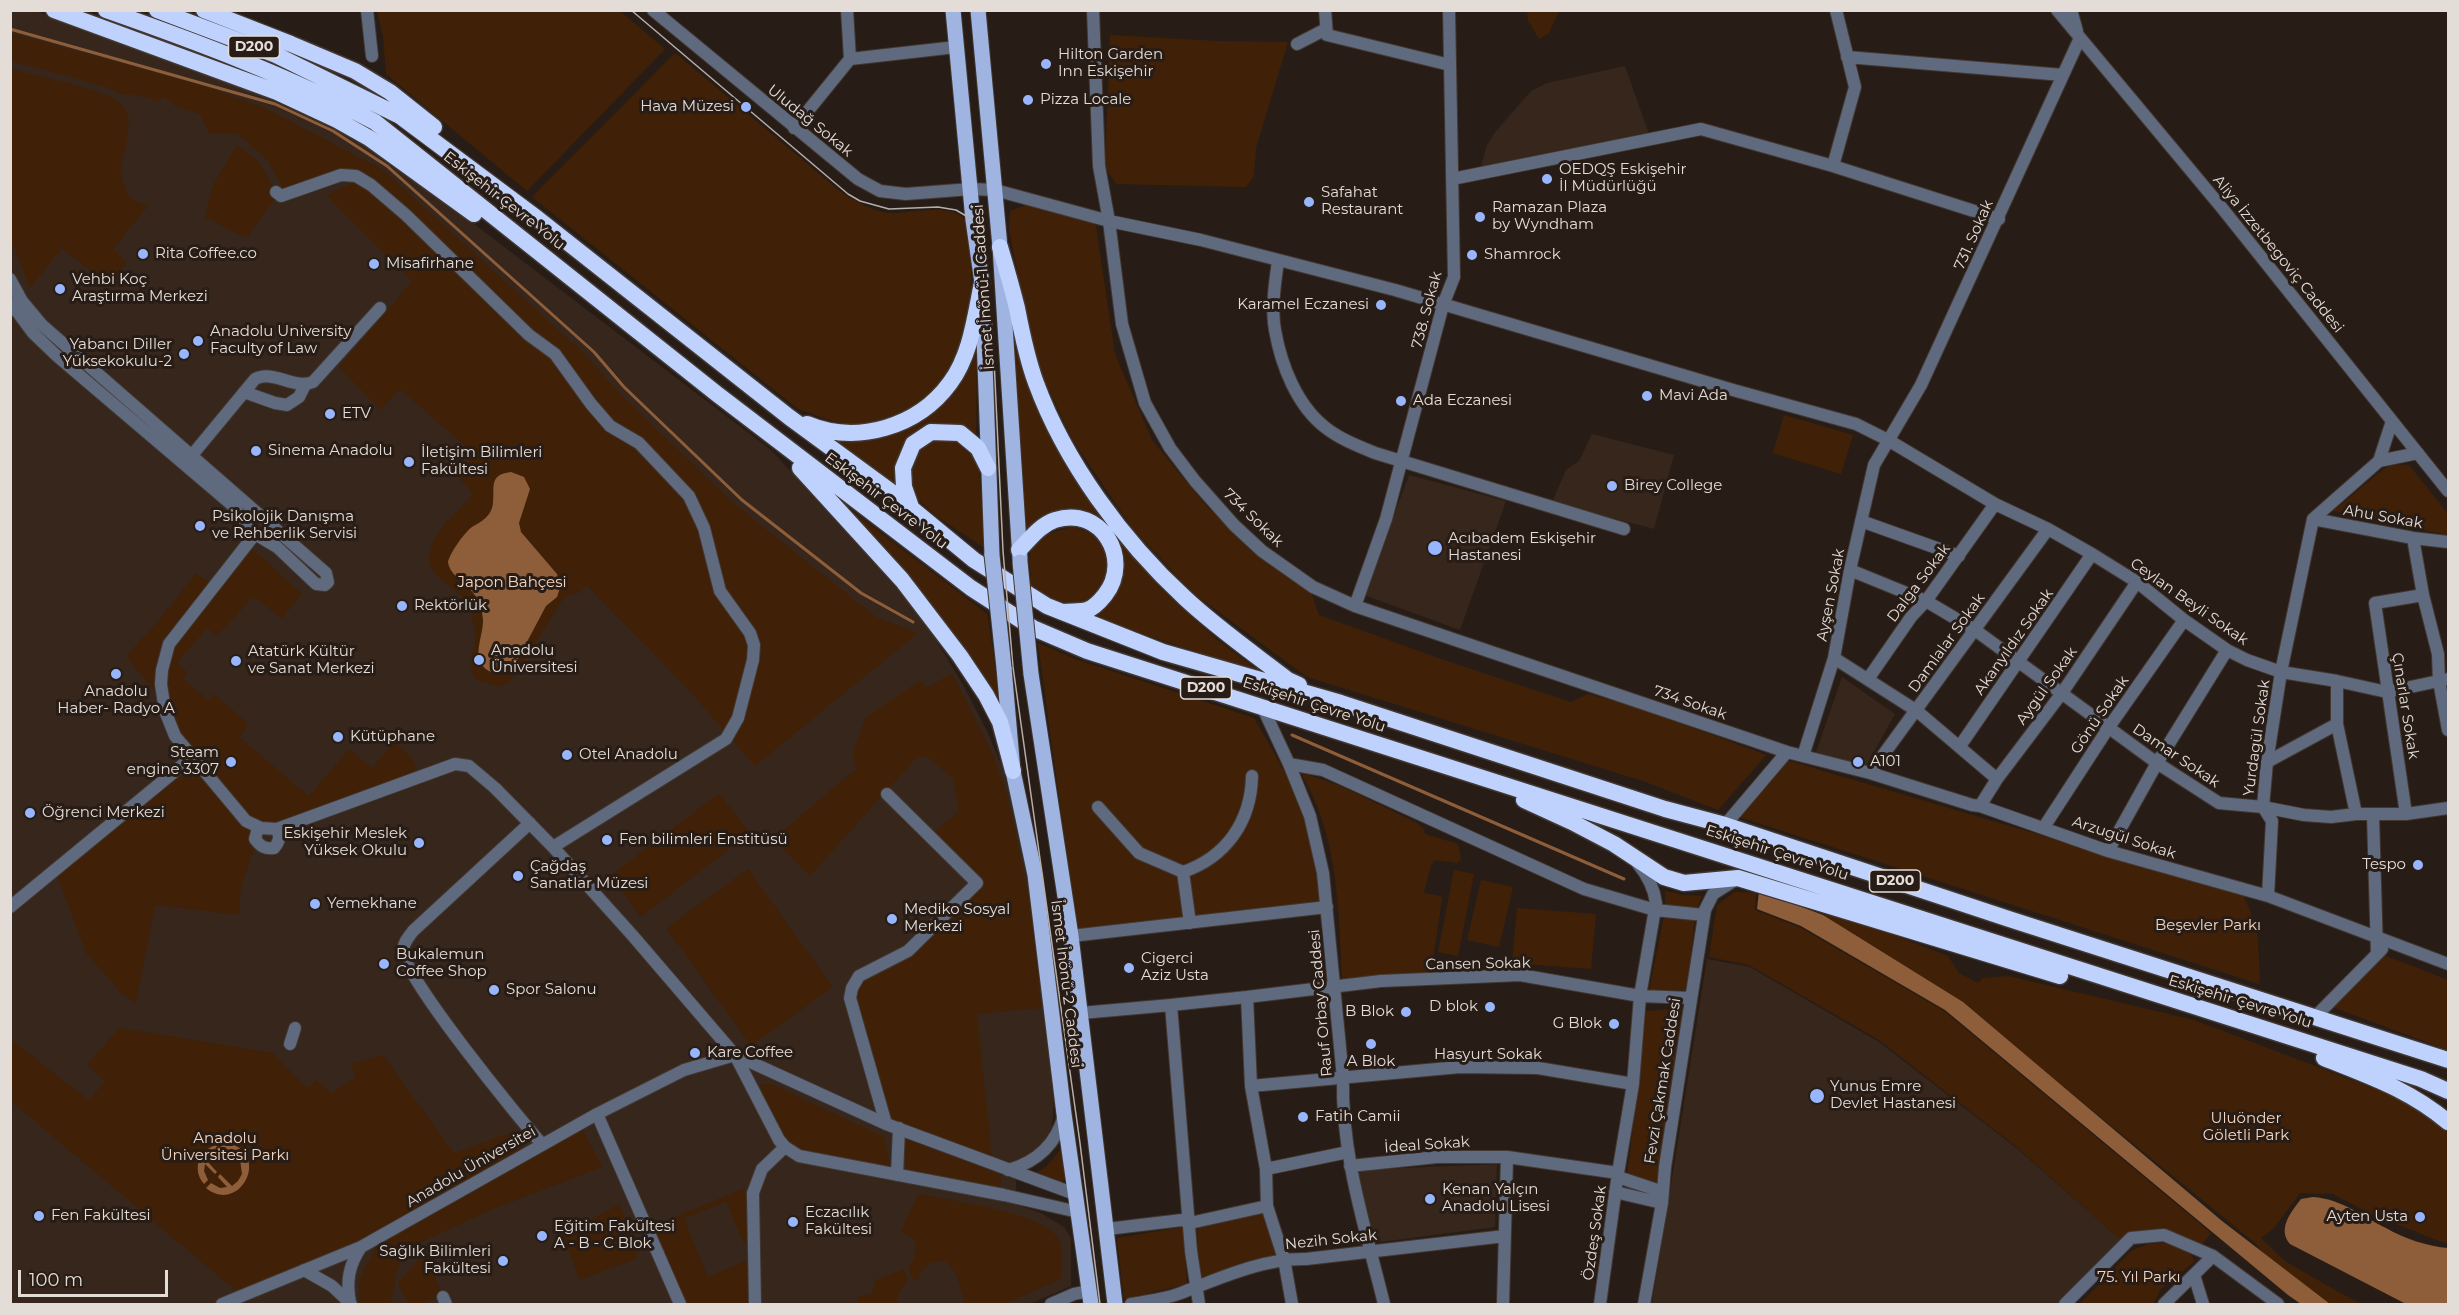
<!DOCTYPE html>
<meta charset="utf-8">
<style>
body{margin:0}
#map{position:relative;width:2459px;height:1315px;overflow:hidden;background:#281d16;font-family:Montserrat,sans-serif}
canvas{display:block}
.frame{position:absolute;inset:0;border:12px solid #e4dcd7;pointer-events:none}
.scale{position:absolute;left:18px;top:1270px;width:150px;height:27px;box-sizing:border-box;border:3px solid #e4dcd7;border-top:0;padding-left:8px;font-size:18px;line-height:21px;white-space:nowrap;color:#e4dcd7;-webkit-text-stroke:4px #281d16;paint-order:stroke}
</style>
<div id="map">
<canvas width="2459" height="1315"></canvas>
<div class="frame"></div>
<div class="scale">100 m</div>
</div>
<script>
const context = document.querySelector('canvas').getContext('2d');
context.lineJoin = 'round';
function paint(path, color) { context.fillStyle = color; context.fill(path, 'evenodd'); }
function trace(path, color, width, dash) { context.strokeStyle = color; context.lineWidth = width; context.lineCap = dash ? 'butt' : 'round'; context.setLineDash(dash || []); context.stroke(path); }
function label(font, color, halo, rows, align = 'center') {
  context.font = font + ' Montserrat,sans-serif'; context.lineWidth = 6; context.setLineDash([]); context.textBaseline = 'middle'; context.strokeStyle = halo; context.fillStyle = color; for (const [text, x, y, turn = 0] of rows) {
    context.save(); context.translate(x, y); context.rotate((+turn || 0) * Math.PI / 180); context.textAlign = isNaN(turn) ? turn : align; if (halo) context.strokeText(text, 0, 0); context.fillText(text, 0, 0); context.restore();
  }
}
paint(new Path2D(`
 M10 11H36L277 100 335 127 390 160 771 450 902 594 934 637 962 683 987 731 1008 781 1036 914 1054 1099 1052 1127 1040 1149 1030 1158 1015 1160 1017 1205 1041 1213 1064 1227 1071 1238V1286L1030 1304H11Z
 M1625 66 1649 134 1481 167 1487 145 1496 131 1531 91 1547 83Z
 M1592 434 1674 455 1654 529 1552 502 1566 470 1579 461Z
 M1409 475 1506 501 1460 630 1364 595Z
 M1842 677 1895 714 1865 768 1815 755Z
 M1707 959 1750 967 1879 1042 2019 1150 2121 1240 2057 1304H1652Z
 M1497 1164 1495 1227 1373 1243 1358 1170Z`), '#36261b');
paint(new Path2D(`
 M377 11H620L665 49 527 191 386 74 383 36Z
 M1527 11V10L1559 11 1549 33 1539 39 1528 20Z
 M10 33 200 85 263 107 383 170 587 356 619 393 738 507 876 617 918 633 755 766 686 687 586 585 581 592 564 597 517 673 508 683 499 687 476 680C463 660 478 651 475 631 474 622 469 608 464 600 449 579 416 573 434 540 442 524 461 508 473 494L457 475 474 454 400 389 381 410 339 367 412 281 326 195 365 178 355 173 284 191 268 161 238 134H209L200 114 177 107 164 97 158 101 130 94 124 95 107 87 11 61Z
 M1110 35 1218 41 1288 42 1256 148 1254 176 1246 187 1116 184 1105 167Z
 M675 53 842 193C856 201 872 211 888 213 907 215 949 202 964 219 974 230 971 254 971 268 974 340 940 426 855 424 835 424 816 415 798 409L532 197Z
 M11 69C33 75 105 89 120 103 143 127 112 159 125 186 126 191 128 195 131 198 136 201 143 204 148 206L113 249 127 263 108 285 62 248 30 288 11 239Z
 M237 145C261 160 267 171 276 198L246 238 205 217 212 187Z
 M1030 204 1095 220 1115 354 1152 440 1207 507 1258 553 1310 589 1319 615 1441 659 1571 702 1588 694 1637 707 1766 755 1718 810 1643 781 1307 677 1193 593 1133 529 1072 439 1035 360 1009 229 1010 211Z
 M1012 329H1016L1103 510 1159 587 1217 640 1262 673 1090 617C1117 600 1117 587 1120 557L1078 515 1025 537Z
 M977 344 976 440 918 435 898 491 835 440 851 439 917 420Z
 M1784 415 1853 435 1841 474 1773 453Z
 M927 438 957 439 978 458 986 549C967 535 937 519 922 503 902 484 907 454 927 438Z
 M2390 464 2409 465 2448 514V535L2333 511Z
 M847 507 987 614 1003 713 928 602Z
 M1073 527 1096 535 1106 548 1109 567 1106 583 1092 602 1069 608 1030 587 1029 577 1031 574C1022 544 1046 532 1073 527Z
 M247 544 302 594 282 618 253 597 217 636 207 628 177 663 188 673 183 679 208 700 214 694 249 724 239 737 309 796 349 749 372 768 394 742 413 759 419 777 277 829 246 822 255 848 241 886 239 915 155 905 136 1003 120 992 86 953 55 870 191 758 169 724 165 657Z
 M196 573 209 582 162 641 157 659 155 692 126 656 157 622Z
 M1038 643 1075 659 1254 718C1274 754 1298 790 1309 830 1316 854 1319 879 1322 904L1077 931Z
 M952 673 994 757 1007 795 1033 916 1041 1008 977 1014 992 1158 890 1120 855 994 866 977 891 967 984 887 932 834 959 811 953 779 928 757H917L810 876 773 839 856 769 853 752 866 717 919 681 927 688Z
 M1786 760 2243 895 2257 927 2260 977 2259 984 1736 816Z
 M1306 774 1343 787 1417 823 1424 829 1425 834 1458 844 1461 859 1457 863 1434 860 1430 868 1424 893 1441 896 1442 899 1431 973 1342 979C1339 911 1338 835 1302 775Z
 M719 793 750 833 641 917 610 876Z
 M748 869 833 987 751 1046 666 928Z
 M1454 870 1474 874 1458 956 1438 952Z
 M1481 880 1513 887 1499 947 1467 940Z
 M1665 891 1683 895 1702 896 1696 911 1665 906Z
 M1735 892 1756 893 1755 910 1801 928 1944 1011 2211 1233 2199 1248 2165 1233 2124 1243 2019 1149 1879 1040 1749 965 1709 957 1717 905Z
 M1517 908 1596 914 1591 969 1512 963Z
 M1665 912 1695 917 1687 990 1649 991Z
 M1839 914 1948 956 1959 973 1978 983 1983 978 2008 976 2194 1020 2407 1101 2448 1133V1243L2442 1242 2373 1215 2333 1194 2300 1193 2274 1228 2261 1238 2286 1262 2360 1304H2330L2323 1300 2266 1257 2254 1242 2044 1071 1963 1002 1823 915Z
 M2384 955 2448 980V1050L2332 1007Z
 M1685 1008 1660 1188 1627 1178 1646 1011Z
 M119 1028 273 1053 307 1088 316 1080 332 1093 356 1077 351 1064 383 1055 454 1153 512 1132 527 1150 357 1244 237 1292 11 1101 10 1039 89 1100 105 1081 87 1065Z
 M762 1084H771L884 1137 890 1164 884 1169 805 1154 787 1144 760 1087Z
 M581 1126 602 1167 493 1209 419 1243C391 1261 399 1278 390 1304H361L359 1299 360 1278 382 1235Z
 M906 1139 1001 1175 1000 1187 905 1172Z
 M1062 1148 1065 1179 1062 1182 1034 1174 1046 1167Z
 M744 1188 749 1243 744 1244 726 1201 684 1219 708 1277 750 1259 751 1304H686L652 1227Z
 M918 1194C949 1200 1041 1212 1058 1238 1064 1247 1061 1268 1061 1279L1005 1304H965L955 1272 946 1261 930 1263 920 1273 918 1280 912 1279 908 1268 914 1259 916 1242 901 1231Z
 M620 1204 638 1258 580 1280 562 1235Z
 M1260 1208 1278 1255 1199 1278 1197 1225Z
 M1183 1227 1187 1284 1124 1299 1117 1238Z
 M2168 1243 2189 1252 2195 1261 2161 1289 2153 1304H2080L2131 1251 2148 1244Z
 M425 1253 442 1295 422 1304H408L398 1283Z
 M904 1269 908 1279 897 1297 899 1304H858L857 1297 872 1293 876 1280Z`), '#402107');
paint(new Path2D(`
 M511 472 524 477 530 489 519 523 521 532 557 574 560 588 557 597 546 606 512 670C504 673 497 675 489 671 469 660 484 636 483 619 482 612 480 604 476 597 469 584 450 577 448 562 450 553 464 533 472 527 481 522 492 516 493 503 495 487 488 475 511 472Z
 M1759 891 1823 915 1963 1002 2222 1221 2330 1304H2301L2288 1295 1945 1010 1801 926 1757 909Z
 M228 1143C272 1155 239 1215 206 1188L211 1183 220 1188 227 1187 218 1177 220 1174 232 1186 238 1181 242 1174 240 1159 227 1150 215 1151 207 1161 217 1172 215 1174 205 1164 204 1171 208 1180 204 1184C188 1165 205 1142 228 1143Z
 M2313 1197C2342 1199 2361 1216 2386 1228 2403 1238 2429 1247 2448 1248V1304H2406L2290 1244C2277 1229 2291 1212 2301 1199Z`), '#8e5e3a');
trace(new Path2D(`
 M10 29 275 104 333 131 387 166 594 352 624 387 742 500 861 593 913 622
 M1292 735 1624 879`), '#8e5e3a', 3);
const minor = new Path2D(`
 M367 10 372 56
 M653 10 858 179 880 191 906 194 971 189 995 190 1109 221 1201 240 1395 290 1733 390 1856 424 1888 440 1995 504 2048 529 2092 554 2137 582 2184 620 2227 650 2247 660 2281 672 2337 681 2387 692 2448 679
 M1093 10 1099 166 1109 221 1122 324 1145 403 1170 448 1195 481 1234 525 1262 551 1313 587 1355 606 1787 752 1870 773 1972 805 1980 806 2108 851 2268 896 2448 964
 M1325 10 1327 35 1450 65
 M2057 10 2222 208 2448 491
 M2071 10 2077 31
 M1297 44 1326 29
 M1847 57 2063 75
 M850 59 956 47
 M794 128 850 59 847 10
 M1833 166 1855 87 1836 10
 M1452 179 1701 129 1833 166 1999 219
 M276 192 281 196 341 175 356 176 371 185 406 215 529 335 555 354 591 404 610 426 639 443 689 496 704 528 720 591 750 633 754 645 753 660 738 718 726 739 553 847
 M1278 261C1275 283 1271 308 1275 330 1281 365 1297 406 1326 428 1340 439 1358 446 1375 453L1624 529
 M10 279 22 301 42 325 326 573 328 582 325 585 316 584 277 547 255 534 232 505 57 356 33 333 10 302
 M244 392 275 403 287 405 299 397 305 385
 M2392 421 2379 461 2418 453
 M188 460 255 379C273 369 294 390 313 382L380 308
 M2313 519 2413 538 2448 542
 M1861 521 1959 556
 M255 534 169 644 162 670 161 684 165 711 175 736 246 821 261 828 277 829 455 764 469 766 495 788 553 847 633 936 735 1055 779 1140 785 1147 799 1156 1004 1195 1078 1212
 M2413 538 2423 595 2438 654 2439 681 2448 730
 M1850 570 1926 601 1975 630 2157 763 2219 803 2263 807 2304 815 2331 817 2356 814H2406L2448 808
 M1355 606 1386 519 1443 305 1454 277 1449 10
 M1834 658 1917 711 1997 779
 M1868 679 1911 617 1926 601 1995 504
 M2337 681V724L2356 814
 M1262 706 1289 764 1310 816 1323 873 1343 1078C1341 1155 1366 1230 1384 1304
 M1960 746 2092 554
 M1803 756 1834 658 1850 570 1874 465 1921 385 2080 38
 M2267 762 2337 724
 M1289 764 1323 770 1584 889 1655 910 1704 915
 M1870 773 2048 529
 M1980 806 1997 779 2062 693 2137 582
 M1098 807 1139 853 1183 872 1190 923
 M2263 807 2267 762 2281 672 2313 519 2379 461
 M2263 807 2272 821 2268 896
 M2406 814 2375 603 2423 595
 M2373 815 2377 953
 M530 823 413 931C408 938 403 943 403 951 403 976 520 1120 542 1144
 M1725 825 1787 752
 M2044 827 2109 727 2184 620
 M258 828 255 839C261 847 265 849 274 848 280 841 280 837 277 829
 M2108 851 2157 763 2227 650
 M1183 872C1226 857 1251 822 1252 776
 M10 907 191 758
 M1071 936 1327 907
 M1081 1013 1171 1005
 M2314 1018 2382 949
 M290 1044 295 1028
 M735 1055 886 1124 1075 1194
 M1251 1086 1460 1067 1538 1068 1633 1084
 M597 1114 680 1304
 M886 1124 850 998 852 988 859 976 908 951 977 883 887 794
 M1350 1166 1437 1157H1507
 M1266 1169 1348 1152
 M1008 1170C1037 1162 1056 1145 1064 1115
 M1618 1173 1633 1084 1640 996 1656 903C1654 887 1648 876 1638 864
 M897 1175 899 1128
 M1618 1177 1663 1192
 M1615 1192 1662 1203
 M1107 1229 1182 1220 1190 1223 1267 1206
 M304 1270 332 1286 351 1304
 M2194 1275 2203 1304
 M443 1297 446 1304
 M350 1302C346 1281 349 1265 361 1247
 M222 1304 361 1247 597 1114 684 1070 735 1055
 M755 1304 753 1193 762 1169 785 1147
 M1051 1304 1074 1294 1089 1291
 M1131 1304C1147 1301 1166 1299 1181 1293 1220 1278 1264 1258 1306 1259L1505 1236
 M1199 1304 1191 1251 1171 1005 1247 997
 M1292 1304 1284 1259 1267 1206 1266 1169 1251 1086 1247 997 1381 981 1520 975 1640 996 1691 998
 M1503 1304 1507 1157 1618 1173 1600 1304
 M1644 1304 1662 1203 1665 1167 1705 910 1713 894 1735 880
 M2065 1304 2131 1238 2164 1235 2213 1256 2278 1304
 M2164 1304 2213 1256`);
const major = new Path2D(`
 M953 10 973 220 982 283 992 555
 M978 10 1000 247 1020 559
 M1004 668 1013 771 1035 875 1064 1114 1091 1304
 M1031 674 1071 936 1115 1304`);
const highway = new Path2D(`
 M54 10 277 92 337 120 369 138 474 214
 M106 10C197 42 289 76 375 122L717 394 971 588 1033 628 1087 651 2421 1079 2448 1091
 M157 10 276 55 400 116 538 219 789 417 894 494 974 560 1047 606 1163 652 1341 703 1665 809 1725 825 2009 919 2448 1060
 M204 10 291 44 355 71 390 92 434 127
 M1000 247C1006 267 1012 288 1017 308 1022 334 1027 359 1036 383 1065 462 1123 541 1185 598 1217 628 1253 653 1288 680L1299 685
 M807 424C857 445 918 427 950 383 971 355 975 316 982 283
 M800 468 902 580 960 656 986 695 1000 722 1013 771
 M911 507 904 487 903 468 913 444 931 432 960 433 978 448 988 468
 M1019 550C1030 539 1040 525 1055 520 1101 505 1133 559 1105 595 1101 600 1094 608 1087 610 1080 612 1071 611 1064 612
 M1524 800 1572 822 1614 844 1664 877 1684 883 1738 878 2060 976
 M2324 1058C2371 1077 2408 1089 2448 1122`);
trace(minor, '#423831', 14);
trace(major, '#423831', 17);
trace(highway, '#423831', 19);
trace(minor, '#606a7f', 12);
trace(major, '#a0b4e2', 15);
trace(highway, '#bfd2fe', 16);
trace(new Path2D(`
 M631 10 848 194 860 201 889 209 938 207 956 210 973 220 984 241 993 338 1003 551 1013 667 1080 1143 1100 1304`), '#b7aea9', 1.5);
const majorBridge = new Path2D(`
 M992 555 1004 668
 M1020 562 1031 674`);
trace(majorBridge, '#423831', 17, []);
trace(majorBridge, '#a0b4e2', 15);
for (const [x, y, r, color] of [
 [1046,64,6,"#98b6fd"],
 [1028,100,6,"#98b6fd"],
 [746,107,6,"#98b6fd"],
 [1547,179,6,"#98b6fd"],
 [1309,202,6,"#98b6fd"],
 [1480,217,6,"#98b6fd"],
 [143,254,6,"#98b6fd"],
 [1472,255,6,"#98b6fd"],
 [374,264,6,"#98b6fd"],
 [60,289,6,"#98b6fd"],
 [1381,305,6,"#98b6fd"],
 [198,341,6,"#98b6fd"],
 [184,354,6,"#98b6fd"],
 [1647,396,6,"#98b6fd"],
 [1401,401,6,"#98b6fd"],
 [330,414,6,"#98b6fd"],
 [256,451,6,"#98b6fd"],
 [409,462,6,"#98b6fd"],
 [1612,486,6,"#98b6fd"],
 [200,526,6,"#98b6fd"],
 [1435,548,8,"#98b6fd"],
 [402,606,6,"#98b6fd"],
 [479,660,6,"#98b6fd"],
 [236,661,6,"#98b6fd"],
 [116,674,6,"#98b6fd"],
 [338,737,6,"#98b6fd"],
 [567,755,6,"#98b6fd"],
 [231,762,6,"#98b6fd"],
 [1858,762,6,"#98b6fd"],
 [30,813,6,"#98b6fd"],
 [607,840,6,"#98b6fd"],
 [419,843,6,"#98b6fd"],
 [2418,865,6,"#98b6fd"],
 [518,876,6,"#98b6fd"],
 [315,904,6,"#98b6fd"],
 [892,919,6,"#98b6fd"],
 [384,964,6,"#98b6fd"],
 [1129,968,6,"#98b6fd"],
 [494,990,6,"#98b6fd"],
 [1490,1007,6,"#98b6fd"],
 [1406,1012,6,"#98b6fd"],
 [1614,1024,6,"#98b6fd"],
 [1371,1044,6,"#98b6fd"],
 [695,1053,6,"#98b6fd"],
 [1817,1096,8,"#98b6fd"],
 [1303,1117,6,"#98b6fd"],
 [1430,1199,6,"#98b6fd"],
 [39,1216,6,"#98b6fd"],
 [2420,1217,6,"#98b6fd"],
 [793,1222,6,"#98b6fd"],
 [542,1236,6,"#98b6fd"],
 [503,1261,6,"#98b6fd"]
]) { const dot = new Path2D(); dot.arc(x, y, r, 0, 2 * Math.PI); context.fillStyle = color; context.fill(dot); trace(dot, '#281d16', 2); }
for (const [x, y, w] of [
 [254,47,51],
 [1206,688,51],
 [1895,881,51]
]) { const box = new Path2D(); box.roundRect(x - w / 2, y - 11, w, 22, 4.5); context.fillStyle = '#281d16'; context.fill(box); trace(box, '#e4dcd7', 1.5); }
label('bold 14px', '#e4dcd7', null, [
 ["D200",254,47],
 ["D200",1206,688],
 ["D200",1895,881]
]);
label('15px', '#e4dcd7', '#281d16', [
 ["Hilton Garden",1058,55],
 ["Inn Eskişehir",1058,72],
 ["Pizza Locale",1040,100],
 ["Hava Müzesi",734,107,"right"],
 ["OEDQŞ Eskişehir",1559,170],
 ["İl Müdürlüğü",1559,187],
 ["Safahat",1321,193],
 ["Restaurant",1321,210],
 ["Ramazan Plaza",1492,208],
 ["by Wyndham",1492,225],
 ["Rita Coffee.co",155,254],
 ["Shamrock",1484,255],
 ["Misafirhane",386,264],
 ["Vehbi Koç",72,280],
 ["Araştırma Merkezi",72,297],
 ["Karamel Eczanesi",1369,305,"right"],
 ["Anadolu University",210,332],
 ["Faculty of Law",210,349],
 ["Yabancı Diller",172,345,"right"],
 ["Yüksekokulu-2",172,362,"right"],
 ["Mavi Ada",1659,396],
 ["Ada Eczanesi",1413,401],
 ["ETV",342,414],
 ["Sinema Anadolu",268,451],
 ["İletişim Bilimleri",421,453],
 ["Fakültesi",421,470],
 ["Birey College",1624,486],
 ["Psikolojik Danışma",212,517],
 ["ve Rehberlik Servisi",212,534],
 ["Acıbadem Eskişehir",1448,539],
 ["Hastanesi",1448,556],
 ["Rektörlük",414,606],
 ["Anadolu",491,651],
 ["Üniversitesi",491,668],
 ["Atatürk Kültür",248,652],
 ["ve Sanat Merkezi",248,669],
 ["Anadolu",116,692,"center"],
 ["Haber- Radyo A",116,709,"center"],
 ["Kütüphane",350,737],
 ["Steam",219,753,"right"],
 ["engine 3307",219,770,"right"],
 ["Otel Anadolu",579,755],
 ["A101",1870,762],
 ["Öğrenci Merkezi",42,813],
 ["Eskişehir Meslek",407,834,"right"],
 ["Yüksek Okulu",407,851,"right"],
 ["Fen bilimleri Enstitüsü",619,840],
 ["Tespo",2406,865,"right"],
 ["Çağdaş",530,867],
 ["Sanatlar Müzesi",530,884],
 ["Yemekhane",327,904],
 ["Mediko Sosyal",904,910],
 ["Merkezi",904,927],
 ["Bukalemun",396,955],
 ["Coffee Shop",396,972],
 ["Cigerci",1141,959],
 ["Aziz Usta",1141,976],
 ["Spor Salonu",506,990],
 ["D blok",1478,1007,"right"],
 ["B Blok",1394,1012,"right"],
 ["G Blok",1602,1024,"right"],
 ["Kare Coffee",707,1053],
 ["A Blok",1371,1062,"center"],
 ["Yunus Emre",1830,1087],
 ["Devlet Hastanesi",1830,1104],
 ["Fatih Camii",1315,1117],
 ["Kenan Yalçın",1442,1190],
 ["Anadolu Lisesi",1442,1207],
 ["Eczacılık",805,1213],
 ["Fakültesi",805,1230],
 ["Fen Fakültesi",51,1216],
 ["Ayten Usta",2408,1217,"right"],
 ["Eğitim Fakültesi",554,1227],
 ["A - B - C Blok",554,1244],
 ["Sağlık Bilimleri",491,1252,"right"],
 ["Fakültesi",491,1269,"right"]
], 'left');
label('15px', '#e4dcd7', '#281d16', [
 ["Uludağ Sokak",810,121,39],
 ["Eskişehir Çevre Yolu",504,201,38],
 ["731. Sokak",1974,235,-66],
 ["Aliya İzzetbegoviç Caddesi",2278,254,51],
 ["İsmet İnönü-1 Caddesi",984,287,-94],
 ["738. Sokak",1427,310,-75],
 ["Eskişehir Çevre Yolu",886,501,37],
 ["Ahu Sokak",2383,517,10],
 ["734 Sokak",1253,518,44],
 ["Dalga Sokak",1919,583,-53],
 ["Ayşen Sokak",1831,595,-79],
 ["Ceylan Beyli Sokak",2189,602,35],
 ["Akanyıldız Sokak",2014,642,-55],
 ["Damlalar Sokak",1947,643,-54],
 ["Aygül Sokak",2047,686,-54],
 ["734 Sokak",1690,703,19],
 ["Eskişehir Çevre Yolu",1314,705,18],
 ["Çınarlar Sokak",2405,706,81],
 ["Gönü Sokak",2100,715,-56],
 ["Yurdagül Sokak",2257,738,-82],
 ["Damar Sokak",2176,756,34],
 ["Arzugül Sokak",2124,838,18],
 ["Eskişehir Çevre Yolu",1777,853,18],
 ["Cansen Sokak",1478,964,-1],
 ["İsmet İnönü-2 Caddesi",1066,984,83],
 ["Eskişehir Çevre Yolu",2240,1002,17],
 ["Rauf Orbay Caddesi",1321,1003,-95],
 ["Hasyurt Sokak",1488,1055],
 ["Fevzi Çakmak Caddesi",1663,1081,-81],
 ["İdeal Sokak",1427,1145,-4],
 ["Anadolu Üniversitei",471,1167,-30],
 ["Özdeş Sokak",1595,1233,-82],
 ["Nezih Sokak",1331,1240,-6]
]);
label('15px', '#f4d5c0', '#281d16', [
 ["Japon Bahçesi",512,583],
 ["Beşevler Parkı",2208,926],
 ["Uluönder",2246,1119],
 ["Göletli Park",2246,1136],
 ["Anadolu",225,1139],
 ["Üniversitesi Parkı",225,1156],
 ["75. Yıl Parkı",2139,1278]
]);
</script>
